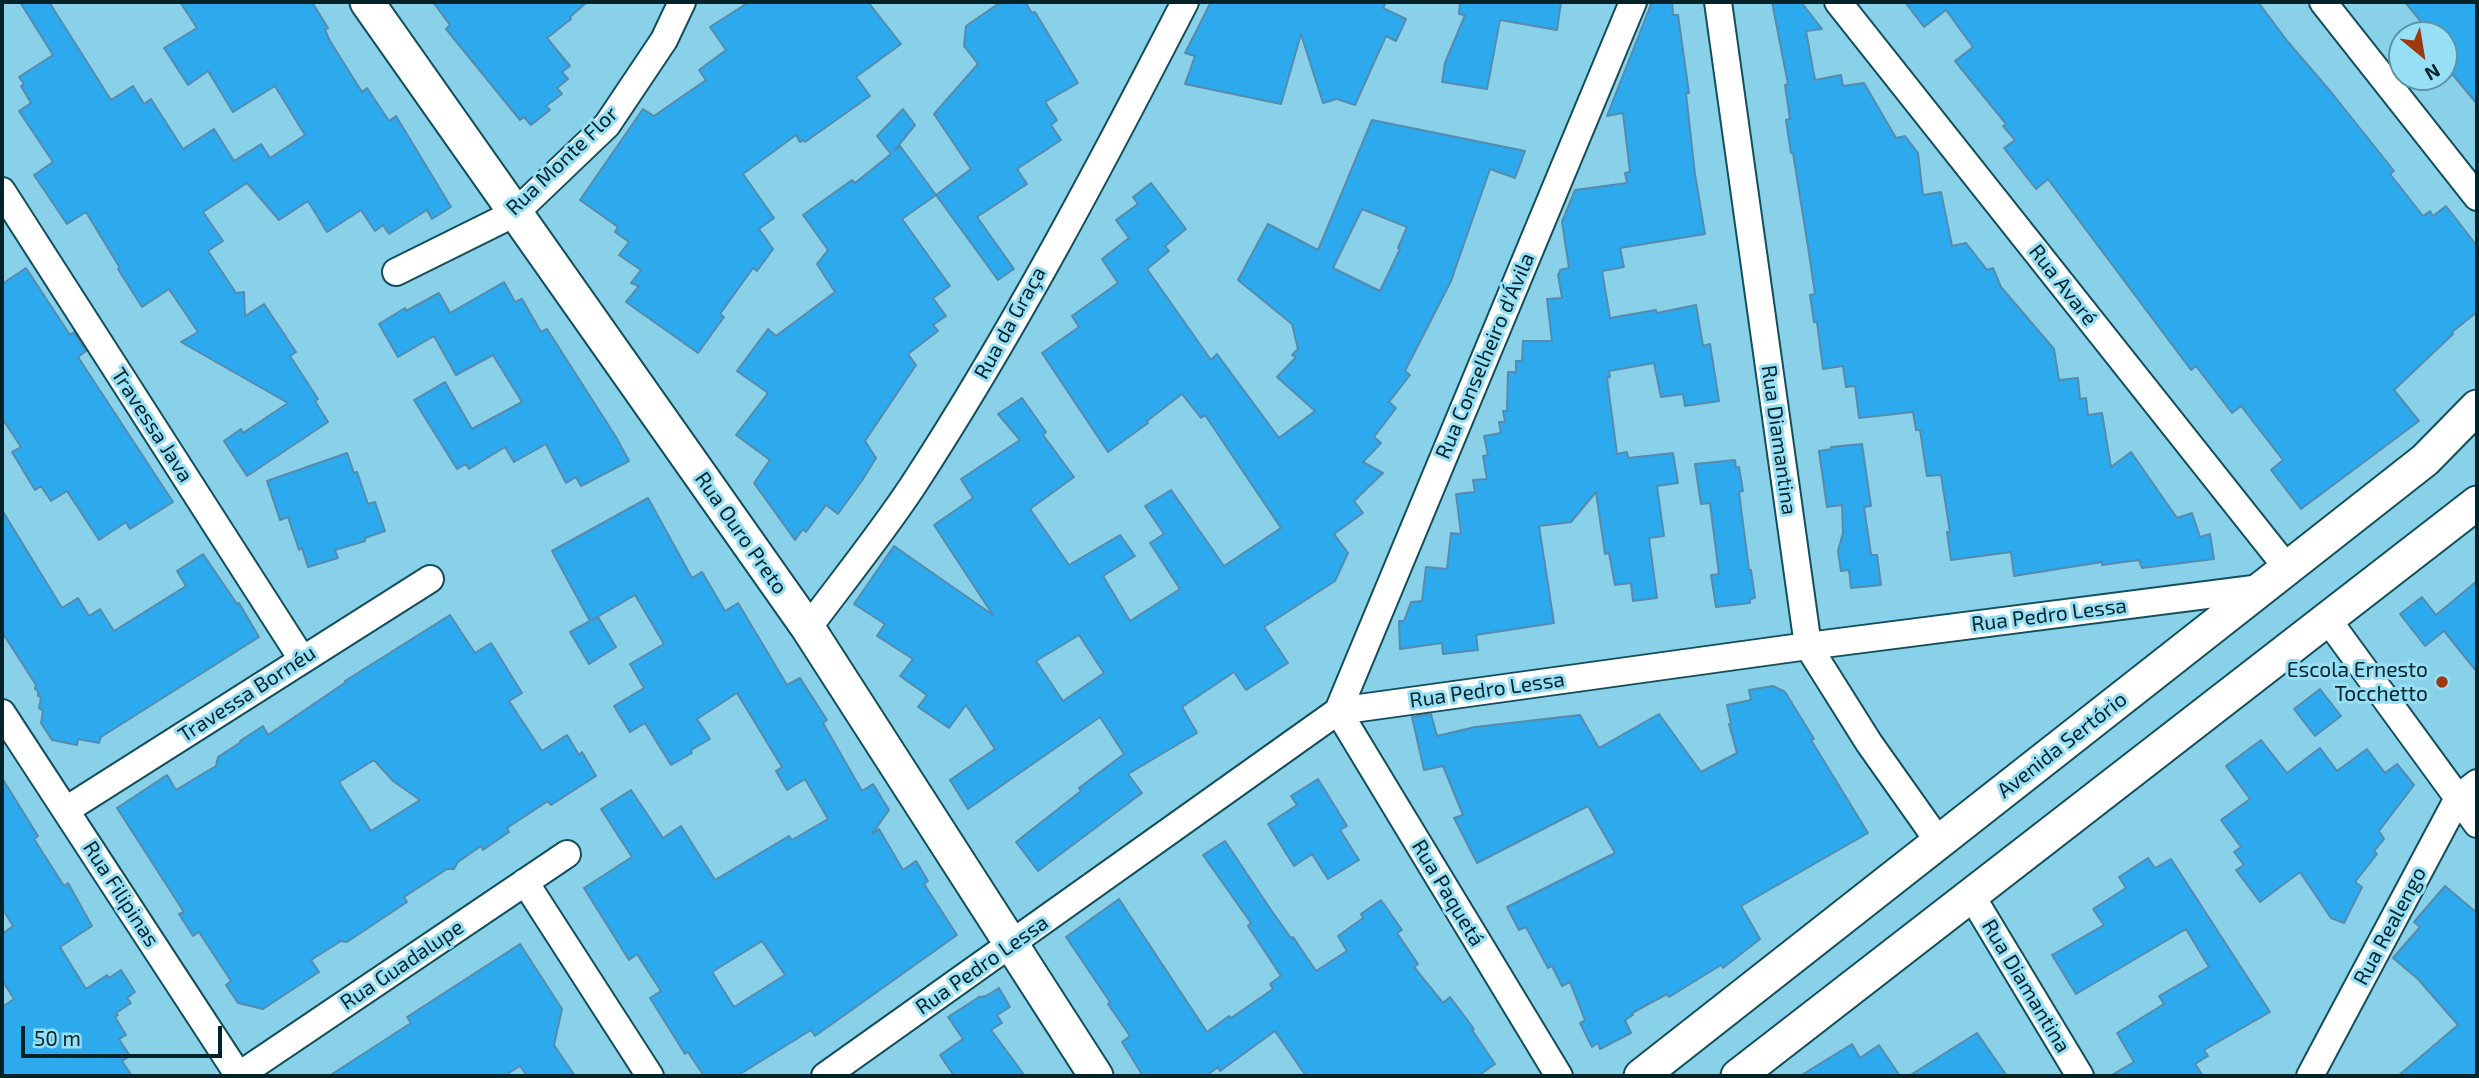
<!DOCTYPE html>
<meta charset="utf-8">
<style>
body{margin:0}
#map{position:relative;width:2479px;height:1078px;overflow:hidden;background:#89d1e8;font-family:"Exo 2",sans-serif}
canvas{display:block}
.frame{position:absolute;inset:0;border:4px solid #03232b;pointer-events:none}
.north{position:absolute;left:2388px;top:21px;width:70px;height:70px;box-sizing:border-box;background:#96dff5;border:2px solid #5b94a4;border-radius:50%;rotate:150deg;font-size:19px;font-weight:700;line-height:28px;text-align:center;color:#03232b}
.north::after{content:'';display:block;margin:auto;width:24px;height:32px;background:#9e390f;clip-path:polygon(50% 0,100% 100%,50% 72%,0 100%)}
.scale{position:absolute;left:21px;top:1026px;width:201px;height:32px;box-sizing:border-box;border:4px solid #03232b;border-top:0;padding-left:9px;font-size:21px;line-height:24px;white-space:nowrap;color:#03232b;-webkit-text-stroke:5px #96dff5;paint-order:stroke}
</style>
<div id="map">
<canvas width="2479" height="1078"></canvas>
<div class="frame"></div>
<div class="north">N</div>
<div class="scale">50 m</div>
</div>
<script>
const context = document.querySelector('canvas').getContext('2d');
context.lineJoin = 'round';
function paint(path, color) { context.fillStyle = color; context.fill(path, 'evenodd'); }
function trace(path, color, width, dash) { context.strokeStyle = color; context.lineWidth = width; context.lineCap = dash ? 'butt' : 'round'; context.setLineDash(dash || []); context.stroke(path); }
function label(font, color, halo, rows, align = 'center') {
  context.font = font + ' "Exo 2",sans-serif'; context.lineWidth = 6; context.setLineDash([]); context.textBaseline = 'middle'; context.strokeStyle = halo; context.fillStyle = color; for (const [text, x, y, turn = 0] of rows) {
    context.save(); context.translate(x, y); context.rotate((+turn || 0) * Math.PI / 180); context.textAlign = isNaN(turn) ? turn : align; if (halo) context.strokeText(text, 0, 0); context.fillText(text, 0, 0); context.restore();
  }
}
const building = new Path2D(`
 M20 2H49L111 100 133 86 144 104 151 99 183 149 214 129 234 161 261 144 270 158 305 135 275 86 233 112 208 71 188 85 164 48 197 28 180 2H312L328 28 325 30 330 41 362 92 367 88 389 121 396 116 451 207 432 219 427 210 389 234 383 225 375 231 361 210 327 232 308 201 279 220 247 183 203 212 223 241 208 251 236 293 244 292 245 316 264 304 296 352 290 356 318 399 315 401 328 422 247 476 224 441 241 429 243 433 288 403 181 342 198 332 169 289 142 307 118 269 120 268 86 212 67 224 34 175 53 162 19 111 31 103 21 86 24 84 19 77 53 55Z
 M433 2H587L570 17 571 19 547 38 570 66 562 72 568 79 557 88 562 94 546 106 550 110 531 125 524 117 520 120 446 29 450 25Z
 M749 2H868L901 44 856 77 870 96 805 142 804 140 800 142 796 135 743 174 774 218 759 229 773 249 757 271 753 268 720 314 724 317 698 353 626 302 639 286 631 283 641 270 619 255 629 242 615 232 618 227 580 200 643 109 654 116 706 80 699 70 726 50 710 27Z
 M1001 2H1025L1032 13 1035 12 1078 83 1045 102 1057 120 1051 125 1061 140 1017 169 1027 184 977 217 1014 269 998 280 936 195 971 169 934 114 978 64 964 46 966 26Z
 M1211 2H1386L1383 8 1406 19 1396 41 1386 36 1355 105 1337 99 1323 103 1301 34 1281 104 1185 84 1195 56 1185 53Z
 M1460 2H1561L1557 30 1500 20 1487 89 1442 82 1445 63 1465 15 1459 14Z
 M1652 2H1672L1673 15H1678L1689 93H1686L1695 174 1705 234 1620 248 1624 267 1602 271 1610 318 1656 310 1657 313 1696 305 1703 346 1710 344 1719 401 1685 406 1683 394 1661 397 1654 363 1609 371 1610 377 1607 378 1617 454 1627 452 1628 458 1673 453 1678 483 1657 486 1664 536 1649 538 1657 598 1633 601 1631 583 1615 585 1609 553 1605 554 1596 492 1571 522 1539 526 1554 623 1476 635 1478 650 1443 654 1442 643 1400 649 1399 621H1404L1411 602 1422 601 1426 567 1447 569 1451 533 1461 534 1456 494 1475 492 1473 480 1487 479 1483 456 1488 455 1484 436 1501 433 1499 422H1505L1503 411H1507L1508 372H1516V361H1522L1523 341H1552L1547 299 1562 298 1558 274 1560 273V270L1569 268 1562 222 1575 190 1627 183 1625 173 1630 172 1623 113 1607 116Z
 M1772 2H1801L1822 29 1806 31 1815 80 1841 75 1843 86 1864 83 1896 138 1905 136 1918 153 1923 195 1941 192 1952 246 1966 243 1987 270 1993 268 2001 287 2054 349 2059 380 2078 378 2080 399 2086 398 2088 415 2102 413 2111 467 2131 452 2177 518 2192 513 2200 537 2210 534 2214 559 2142 568 2139 560 2102 565V562L2014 576 2011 552 1951 560 1947 532H1950L1941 475 1927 476 1920 430H1916L1913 412 1859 418 1855 386 1846 387 1843 366 1823 369 1817 322H1814L1810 295 1815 294 1809 253 1793 153H1791L1786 120 1790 119 1785 85 1788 84Z
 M1905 2H2258L2288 42 2331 92 2394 171 2390 174 2423 216 2430 211 2433 216 2446 206 2477 246V312L2452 332 2453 334 2394 390 2419 421 2301 509 2271 470 2283 460 2241 406 2232 413 2196 366 2191 370 2048 179 2036 189 2004 148 2015 140 2003 126 2006 124 1955 61 1973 47 1946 10 1924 27Z
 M2405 2H2477V104L2444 64V35H2432Z
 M903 109 915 125 894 151 900 146 936 195 902 219 950 286 933 298 946 316 933 325 938 331 908 354 916 365 865 441 876 458 863 479 838 514 826 505 806 532 803 529 795 540 754 483 770 460 736 435 768 393 737 371 768 329 776 336 835 292 817 264 828 250 803 215 852 180 855 183 891 154 877 136Z
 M1372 120 1525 151 1515 178 1490 169 1451 281 1405 371 1410 375 1389 402 1396 408 1374 437 1381 443 1363 462 1383 473 1354 501 1363 513 1334 534 1348 553 1335 581 1264 627 1288 663 1246 690 1234 672 1182 707 1197 733 1128 774 1142 793 1038 871 1016 842 1081 791 1079 788 1124 754 1100 717 968 809 950 780 995 749 966 705 949 728 918 707 927 695 900 676 913 659 877 636 885 624 854 604 894 546 993 615 934 525 973 498 961 479 1020 440 998 414 1022 398 1046 432 1043 435 1074 477 1030 509 1069 565 1120 535 1135 556 1103 576 1130 621 1180 589 1150 543 1164 534 1145 506 1171 490 1224 566 1281 528 1205 415 1201 418 1182 394 1147 421 1148 423 1108 452 1042 353 1079 327 1072 316 1118 283 1102 259 1129 238 1116 220 1138 204 1133 197 1151 183 1186 229 1165 246 1169 251 1147 269 1211 360 1217 354 1279 438 1315 411 1277 377 1296 357 1292 355 1298 349 1292 324 1238 280 1268 224 1318 250ZM1362 209 1407 227 1398 248 1400 249 1380 291 1333 268ZM1079 635 1104 673 1063 701 1036 661Z
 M26 268 70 335 74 332 86 351 78 357 173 502 130 529 126 522 99 540 67 491 51 501 41 486 35 490 12 452 21 447 2 418V284Z
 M504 282 515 302 522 299 541 332 547 329 616 437 629 461 581 486 576 477 566 483 546 444 514 462 505 447 469 469 466 464 457 469 414 400 445 382 472 429 522 402 493 355 456 375 434 336 398 357 379 324 405 308 406 311 439 293 450 313Z
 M1862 444 1871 506 1864 507 1871 555H1877L1881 585 1851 588 1849 570 1841 571 1838 551 1843 533 1842 505 1827 507 1819 451 1832 449 1831 447Z
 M347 453 354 473 357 472 368 504 375 502 385 531 365 538V541L335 550 338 558 308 567 302 548 299 550 288 517 280 520 267 481Z
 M1735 460 1736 468 1739 467 1743 491 1739 492 1749 570H1751L1755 598 1750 599V603L1716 607 1711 575 1719 574 1710 503 1701 504 1695 464Z
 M648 498 692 578 702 572 725 611 738 603 787 685 800 678 827 720 823 723 862 791 873 784 889 810 872 834 879 829 903 870 916 861 928 881 924 884 957 935 815 1036 811 1030 737 1076H704L688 1052 685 1054 650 998 661 991 637 954 629 960 584 888 632 857 601 809 631 790 663 838 681 826 715 880 789 836 792 840 828 819 805 779 787 790 776 771 782 767 737 693 697 719 710 739 691 750 692 753 671 765 645 723 630 732 614 706 644 688 630 664 664 644 635 595 592 620 598 617 616 647 589 664 570 632 590 621 552 551ZM762 941 785 975 734 1007 712 972Z
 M2 510 62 608 78 598 89 616 100 609 114 631 186 586 177 571 203 554 237 604 239 603 259 637 101 737 99 743 78 739 77 745 52 740 41 723 43 711 39 708 41 697 38 696V691L35 689 36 685 2 632Z
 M2477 581V672L2444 631 2425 646 2400 614 2422 597 2436 615Z
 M450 615 475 653 491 643 522 693 509 701 542 751 567 735 579 755 582 752 596 776 551 805 548 801 507 828 509 832 483 850 481 846 458 862 454 869H447L404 897 407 902 347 942 341 941 311 960 319 972 263 1009 238 1003 226 985 231 981 199 932 193 936 179 914 184 912 117 808 167 775 176 790 204 773 216 766 218 757 241 742 240 741 263 726 268 735 346 682 345 681ZM374 760 393 781 420 800 371 831 339 782Z
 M1773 686 1785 692 1814 739 1811 740 1868 833 1741 906 1760 939 1723 968 1721 965 1669 997 1667 994 1632 1013 1633 1015 1625 1020 1631 1033 1600 1049 1598 1043 1592 1047 1580 1023 1585 1020 1570 982 1562 986 1552 966 1548 968 1526 927 1519 930 1507 907 1615 853 1588 806 1477 863 1454 818 1463 815 1443 766 1424 770 1412 717 1431 714 1437 736 1475 727 1580 715 1599 748 1659 714 1701 772 1737 753 1729 724H1731L1727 705 1751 700 1749 690Z
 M2320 689 2341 716 2315 736 2294 709Z
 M2261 740 2287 773 2320 748 2337 771 2367 749 2385 773 2397 764 2414 785 2379 831 2384 839 2374 851 2377 854 2355 882 2362 887 2344 923 2331 918 2300 872 2260 902 2236 870 2244 865 2234 852 2241 847 2221 820 2250 799 2226 766Z
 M2 778 38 836 34 839 64 886 68 883 92 926 60 947 86 989 107 975 109 978 121 970 135 992 127 998 131 1003 116 1013 118 1015 115 1017 126 1035 119 1039 130 1056 122 1061 132 1076H2V1007L14 999 2 980V934L13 926 2 908Z
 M1318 779 1347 826 1340 830 1359 860 1328 879 1312 854 1294 866 1268 824 1297 805 1291 796Z
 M1225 841 1271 910 1291 938 1293 937 1316 971 1347 951 1338 936 1363 918 1361 914 1381 900 1402 930 1397 933 1418 964 1414 967 1443 1003 1450 997 1474 1029 1472 1030 1495 1064 1478 1076H1306L1275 1031 1220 1071 1218 1067 1206 1076H1143L1122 1042 1130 1036 1108 1004 1110 1002 1066 937 1119 899 1207 1032 1229 1016 1231 1018 1273 989 1270 984 1281 976 1248 926 1251 923 1203 855Z
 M2148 858 2155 868 2171 859 2270 1012 2204 1050 2208 1056 2195 1064 2203 1076H2110L2134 1062 2117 1033 2164 1004 2159 996 2209 967 2186 929 2076 994 2052 955 2104 925 2093 909 2126 888 2119 877Z
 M2445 886 2477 913V1076H2398L2458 1025 2418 979 2393 958 2420 927 2414 922Z
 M520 944 562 1009 554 1045 575 1076H527L520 1066 504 1076H329L411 1023 407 1017Z
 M999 988 1010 1007 997 1015 1002 1023 991 1030 1025 1076H954L940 1055 963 1039 948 1017 979 997 986 996Z
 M1977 1033 2007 1076H1909L1942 1055Z
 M1852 1044 1860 1058 1879 1045 1900 1076H1800Z`);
paint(building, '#2da9ee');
trace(building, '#558bae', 2);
const minor = new Path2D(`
 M1718 2 1808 646 1869 743 1939 842
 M1838 2 2288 569
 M2323 2 2477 197
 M2 191 302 659
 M396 272 515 213 607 125 664 40 682 2
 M2328 620 2477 824
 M808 628C843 581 880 535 912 487 1012 334 1101 165 1185 2
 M1338 711 1633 2
 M1338 711 1559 1076
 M2 713 239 1076
 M66 810 430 579
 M525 882 650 1076
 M1971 895 2080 1076
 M238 1076 567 854
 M825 1076 1338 711 1808 646 2261 588
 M2310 1076 2458 798 2477 783`);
const major = new Path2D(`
 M367 2 808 628 1096 1076
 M1641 1076 2425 460 2477 407
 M1738 1076 2477 503`);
trace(minor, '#134e5d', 30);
trace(major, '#134e5d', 37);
trace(minor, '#fff', 26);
trace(major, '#fff', 33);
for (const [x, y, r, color] of [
 [2442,682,7,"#9e390f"]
]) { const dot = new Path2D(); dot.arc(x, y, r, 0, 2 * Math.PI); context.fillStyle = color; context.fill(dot); trace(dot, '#96dff5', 2.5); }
label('21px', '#03232b', '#96dff5', [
 ["Rua Monte Flor",562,161,-44],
 ["Rua Avaré",2063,285,52],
 ["Rua da Graça",1010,323,-61],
 ["Rua Conselheiro d'Ávila",1485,356,-67],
 ["Travessa Java",152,425,57],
 ["Rua Diamantina",1779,440,82],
 ["Rua Ouro Preto",741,533,55],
 ["Rua Pedro Lessa",2049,615,-7],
 ["Rua Pedro Lessa",1487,690,-8],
 ["Travessa Bornéu",247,694,-33],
 ["Avenida Sertório",2062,745,-38],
 ["Rua Paquetá",1448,893,59],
 ["Rua Filipinas",121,894,57],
 ["Rua Realengo",2390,926,-62],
 ["Rua Guadalupe",402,965,-34],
 ["Rua Pedro Lessa",982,965,-35],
 ["Rua Diamantina",2026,986,59]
]);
label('21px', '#03232b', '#96dff5', [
 ["Escola Ernesto",2428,670],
 ["Tocchetto",2428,694]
], 'right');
</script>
